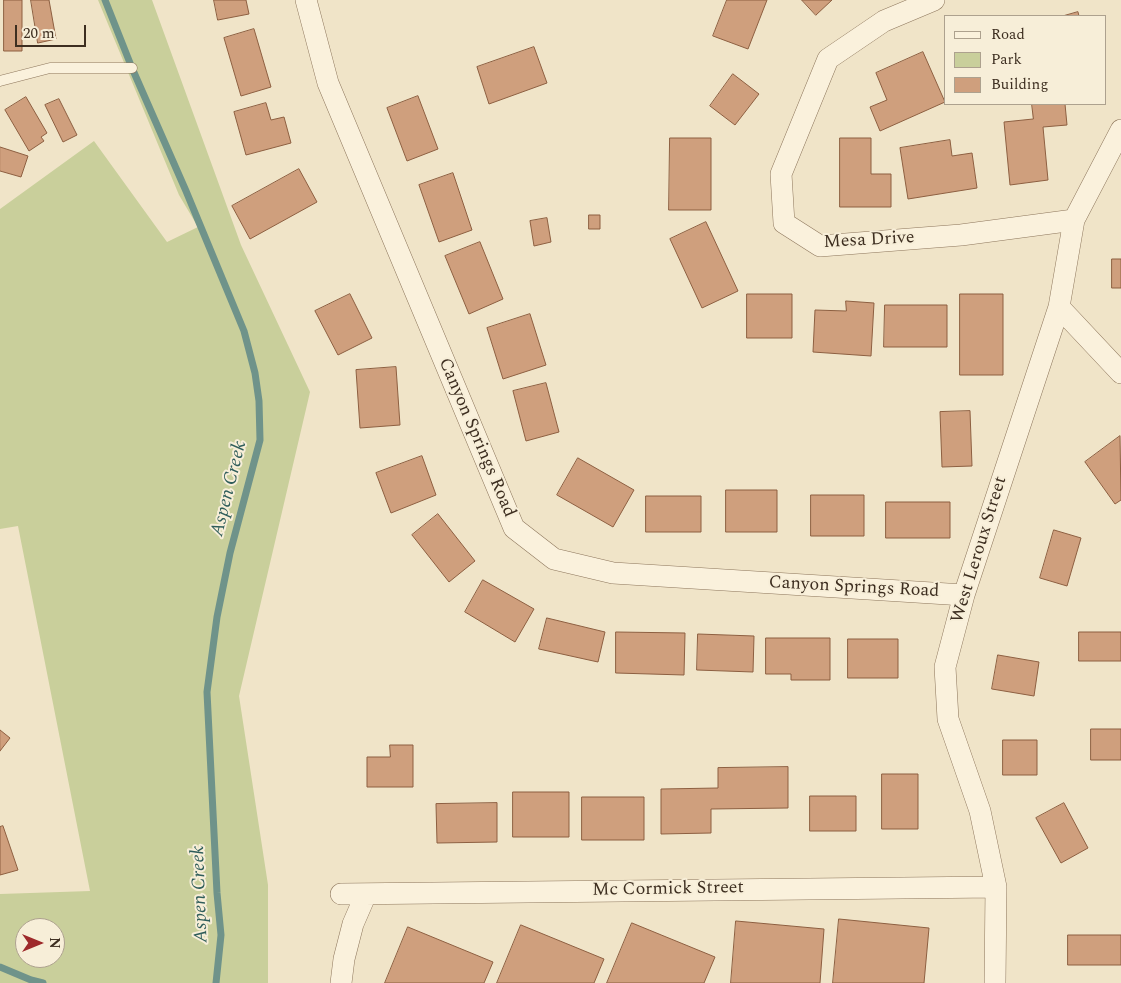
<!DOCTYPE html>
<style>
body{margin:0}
#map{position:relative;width:1121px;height:983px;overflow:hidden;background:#f0e4c8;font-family:Spectral,serif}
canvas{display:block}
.legend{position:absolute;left:944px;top:15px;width:162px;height:90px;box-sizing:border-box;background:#f7eed8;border:1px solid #ada18e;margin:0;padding:6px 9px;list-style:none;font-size:15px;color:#3d2e20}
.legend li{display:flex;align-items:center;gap:10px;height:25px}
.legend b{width:25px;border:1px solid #ada18e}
.north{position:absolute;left:15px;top:918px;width:50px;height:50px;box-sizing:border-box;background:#f7eed8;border:1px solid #ada18e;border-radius:50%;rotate:90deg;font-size:14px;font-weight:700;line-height:20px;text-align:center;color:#3d2e20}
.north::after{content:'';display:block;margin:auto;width:18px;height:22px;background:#9e2a2b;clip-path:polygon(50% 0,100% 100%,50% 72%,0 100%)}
.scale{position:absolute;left:15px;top:25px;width:71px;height:22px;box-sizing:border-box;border:2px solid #3d2e20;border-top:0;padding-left:6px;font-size:15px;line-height:18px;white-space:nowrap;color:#3d2e20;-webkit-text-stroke:4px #f7eed8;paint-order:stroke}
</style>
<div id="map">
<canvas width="1121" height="983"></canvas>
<ul class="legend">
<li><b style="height:6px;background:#faf1dc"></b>Road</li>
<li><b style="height:14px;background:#c9cf9b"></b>Park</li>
<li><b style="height:14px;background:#cf9f7d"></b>Building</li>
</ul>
<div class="north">N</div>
<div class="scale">20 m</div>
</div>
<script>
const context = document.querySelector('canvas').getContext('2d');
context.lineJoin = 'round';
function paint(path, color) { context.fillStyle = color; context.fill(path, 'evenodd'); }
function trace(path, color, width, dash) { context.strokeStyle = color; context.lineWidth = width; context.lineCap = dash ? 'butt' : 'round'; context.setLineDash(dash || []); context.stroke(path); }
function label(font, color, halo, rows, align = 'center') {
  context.font = font + ' Spectral,serif'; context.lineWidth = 4; context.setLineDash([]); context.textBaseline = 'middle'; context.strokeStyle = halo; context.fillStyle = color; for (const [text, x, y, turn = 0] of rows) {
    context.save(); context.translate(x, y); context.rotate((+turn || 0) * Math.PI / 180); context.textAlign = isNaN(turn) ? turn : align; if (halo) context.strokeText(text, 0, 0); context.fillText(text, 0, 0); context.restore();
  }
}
paint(new Path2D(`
 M98 0H152L241 245 310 392 239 696 268 885V983H0V894L90 891 18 526 0 529V209L94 141 167 242 198 227 179 195ZM25 928H55V958H25Z`), '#c9cf9b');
trace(new Path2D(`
 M105 0 132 68 186 191 244 331 255 373 259 401 260 440 230 553 217 617 207 692 217 893 221 935 216 983
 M0 967 31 980 43 983`), '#6f938a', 7);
const building = new Path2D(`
 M4 0H22V51H4Z
 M31 0H49L56 39 38 43Z
 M214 0H246L249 14 218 20Z
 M727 0H767L748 49 713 36Z
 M802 0H832L816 15Z
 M1078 12 1079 16H1063Z
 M254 29 271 87 241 96 224 38Z
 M534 47 547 83 489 104 477 67Z
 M923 52 945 102 880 131 870 107 887 100 876 73Z
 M733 74 759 94 735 125 710 106Z
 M418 96 438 149 407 161 387 108Z
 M26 97 47 133 41 137 44 141 29 151 5 110Z
 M59 99 77 135 63 142 45 105Z
 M266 103 271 120 284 117 291 143 246 155 234 112Z
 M1032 104H1065L1067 125 1043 127 1048 180 1010 185 1004 122 1033 119Z
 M670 138H711V210H669Z
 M840 138H871V174H891V207H840Z
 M950 140 952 156 972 153 977 188 908 199 900 148Z
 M0 147 28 156 21 177 0 171Z
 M299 169 317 202 250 239 232 206Z
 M453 173 472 230 439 242 419 185Z
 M589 215H600V229H589Z
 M547 218 551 242 534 246 530 221Z
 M706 222 738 291 702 308 670 239Z
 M480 242 503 299 469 314 445 256Z
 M1112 259H1121V288H1112Z
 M350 294 372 338 338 355 315 311Z
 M747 294H792V338H747Z
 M960 294H1003V375H960Z
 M846 301 874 303 871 356 813 352 815 310 846 311Z
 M885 305H947V347H884Z
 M530 314 546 365 503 379 487 328Z
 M396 367 400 425 360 428 356 370Z
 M546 383 559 432 526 441 513 391Z
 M970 411 972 466 942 467 940 412Z
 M1120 436 1121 500 1115 504 1085 462Z
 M422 456 436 495 391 513 376 473Z
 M578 458 634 490 613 527 557 495Z
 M726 490H777V532H726Z
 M811 495H864V536H811Z
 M646 496H701V532H646Z
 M886 502H950V538H886Z
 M438 514 475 561 449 582 412 535Z
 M1054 530 1081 538 1067 586 1040 578Z
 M483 580 534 609 515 642 465 612Z
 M547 618 605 632 598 662 539 649Z
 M616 632 685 633 684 675 616 673Z
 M1079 632H1121V661H1079Z
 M698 634 754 636 753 672 697 670Z
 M766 638H830V680H791V674H766Z
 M848 639H898V678H848Z
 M998 655 1039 662 1034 696 992 689Z
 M1091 729H1121V760H1091Z
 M0 730 10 738 0 751Z
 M1003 740H1037V775H1003Z
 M390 745H413V787H367V757H390Z
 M788 767V808L711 809V833L661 834V789L718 788V768Z
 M882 774H918V829H882Z
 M513 792H569V837H513Z
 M810 796H856V831H810Z
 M582 797H644V840H582Z
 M497 803V842L437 843 436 804Z
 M1064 803 1088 848 1061 863 1036 818Z
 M3 826 18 870 0 875V827Z
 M839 919 929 928 924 983H833Z
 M736 921 824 929 820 983H731Z
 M632 923 715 957 704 983H607Z
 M521 925 604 959 594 983H497Z
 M408 927 493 962 484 983H385Z
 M1068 935H1121V965H1068Z`);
paint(building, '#cf9f7d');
trace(building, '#8d5f41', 1);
const lane = new Path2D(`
 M0 81 50 68H132`);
const street = new Path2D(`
 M306 0 328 83 514 528 554 559 613 573 964 595
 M934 0 884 21 828 59 781 174 784 223 820 246 961 235 1074 220
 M1059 307 1121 373
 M341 894 996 887
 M341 983 344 959 353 924 366 894
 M995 983 996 887 980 811 948 719 945 667 964 595 1059 307 1074 220 1121 130`);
trace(lane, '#8d765c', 11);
trace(street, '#8d765c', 22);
trace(lane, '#faf1dc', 10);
trace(street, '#faf1dc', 21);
label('18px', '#3d2e20', '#f7eed8', [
 ["Mesa Drive",869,241,-3],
 ["Canyon Springs Road",476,438,67],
 ["West Leroux Street",980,550,-73],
 ["Canyon Springs Road",854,588,3],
 ["Mc Cormick Street",668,890,-1]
]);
label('italic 19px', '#2f5d5a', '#f7eed8', [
 ["Aspen Creek",230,489,-76],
 ["Aspen Creek",201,894,-92]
]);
</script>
